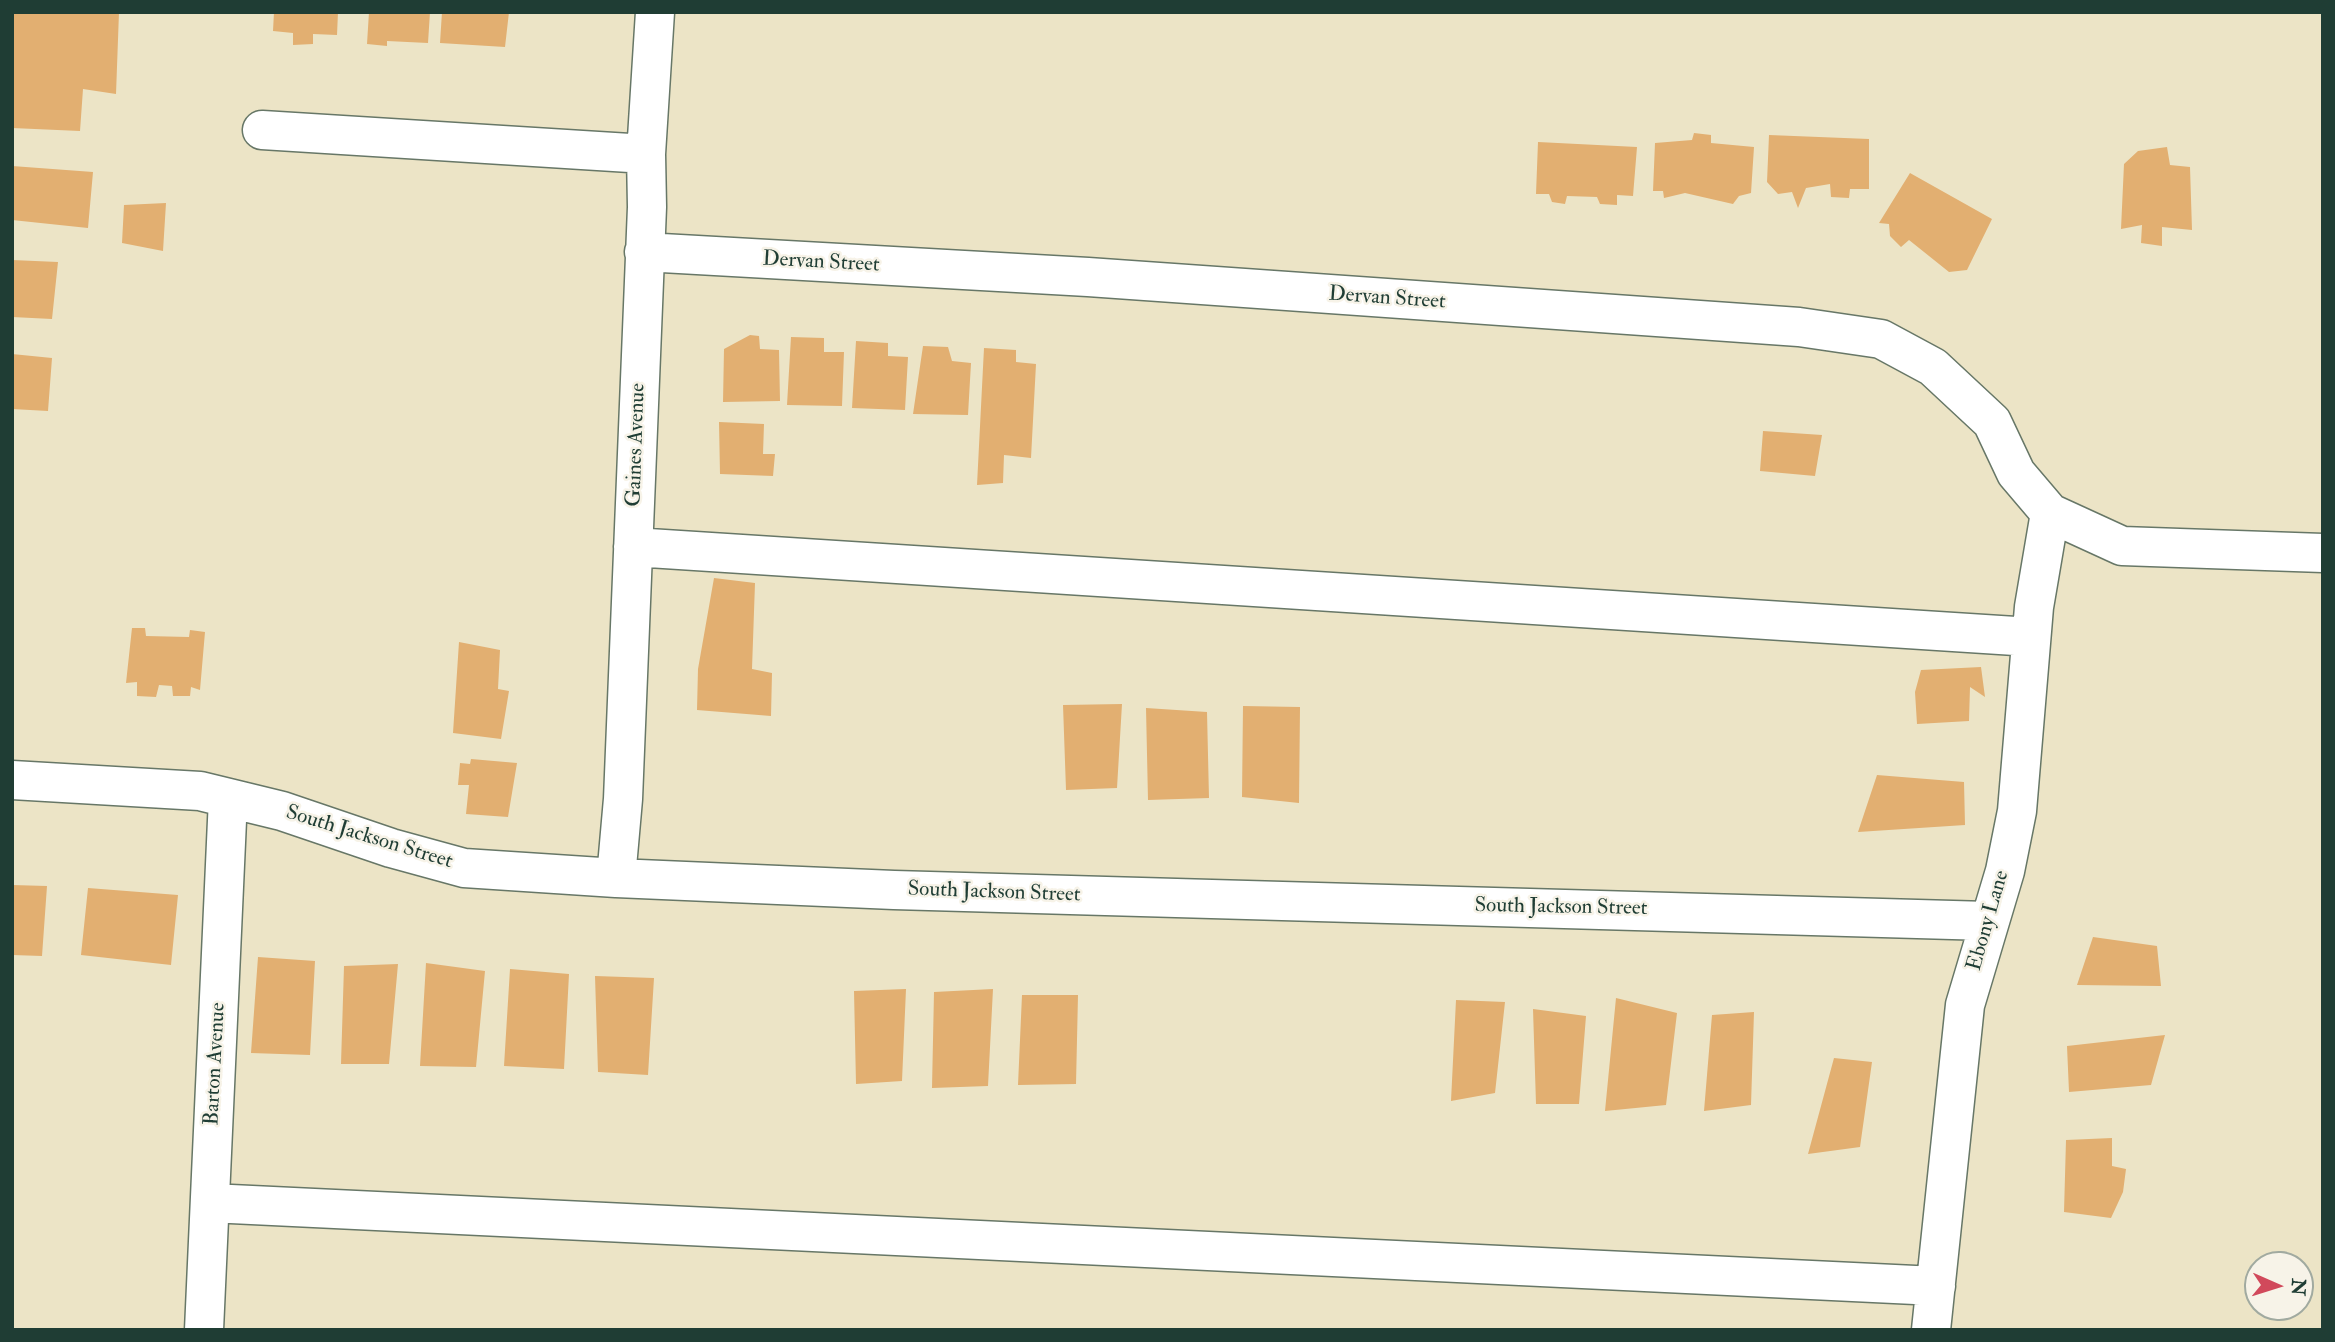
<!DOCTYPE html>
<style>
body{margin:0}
#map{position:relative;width:2335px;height:1342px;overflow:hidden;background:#ece4c6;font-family:"IM FELL Double Pica",serif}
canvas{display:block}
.frame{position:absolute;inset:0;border:14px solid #1f3d34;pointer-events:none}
.north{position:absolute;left:2244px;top:1251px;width:70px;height:70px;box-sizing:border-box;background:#f7f3e8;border:2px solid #a1aaa0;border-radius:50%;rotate:93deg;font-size:19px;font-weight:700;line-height:28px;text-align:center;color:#1f3d34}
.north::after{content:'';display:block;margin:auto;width:24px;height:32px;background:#d1495b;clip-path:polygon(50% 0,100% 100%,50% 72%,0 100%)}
</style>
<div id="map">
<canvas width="2335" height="1342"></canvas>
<div class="frame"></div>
<div class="north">N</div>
</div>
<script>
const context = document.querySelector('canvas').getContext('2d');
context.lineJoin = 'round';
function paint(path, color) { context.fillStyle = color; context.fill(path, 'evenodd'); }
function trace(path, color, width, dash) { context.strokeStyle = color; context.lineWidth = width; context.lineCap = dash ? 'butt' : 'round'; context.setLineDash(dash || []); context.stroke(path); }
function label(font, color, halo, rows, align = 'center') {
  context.font = font + ' "IM FELL Double Pica",serif'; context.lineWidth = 5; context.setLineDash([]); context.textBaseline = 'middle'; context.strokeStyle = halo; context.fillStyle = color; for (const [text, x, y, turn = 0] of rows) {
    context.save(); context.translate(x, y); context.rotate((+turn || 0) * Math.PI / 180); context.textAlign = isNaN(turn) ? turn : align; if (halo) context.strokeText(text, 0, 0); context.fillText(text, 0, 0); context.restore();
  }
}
paint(new Path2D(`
 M12 12H119L116 94 83 89 80 131 12 128Z
 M274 12H338L337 35 313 34V44L293 45V33L273 31Z
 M369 12H430L428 43 387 41V46L367 44Z
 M442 12H509L505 47 440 43Z
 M1694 133 1711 135V143L1754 147 1751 193 1739 196 1733 204 1685 193 1664 198 1663 191H1653L1655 143 1692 140Z
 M1769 135 1869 139V189H1850L1849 198 1831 197 1830 184 1806 188 1798 208 1792 192 1778 194 1767 182Z
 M1538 142 1637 147 1633 196 1617 195V205L1600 204 1597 197 1567 196 1565 204 1552 202 1549 194H1536Z
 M2167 147 2170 165 2190 167 2192 230 2162 227V246L2141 243 2142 225 2121 229 2124 164 2138 151Z
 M12 166 93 172 88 228 12 220Z
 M1910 173 1992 219 1967 270 1949 272 1909 240 1901 247 1890 236 1889 224 1879 223Z
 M166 203 163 251 122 243 124 205Z
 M12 260 58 262 52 319 12 317Z
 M750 335 759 336 760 349 779 350 780 401 723 402 724 349Z
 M791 337 824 338V352H844L842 406 787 405Z
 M856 341 888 343V356L908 357 905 410 852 408Z
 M923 346 948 347 952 361 971 363 968 415 913 414Z
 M984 348 1016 350V362L1036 364 1031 458 1004 455 1003 483 977 485Z
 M12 354 52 358 48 411 12 409Z
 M719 422 764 424 763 454H775L773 476 720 474Z
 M1763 431 1822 435 1815 476 1760 471Z
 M714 578 755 583 752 669 772 673 771 716 697 710 698 669Z
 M132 628H145L146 636 189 637 190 630 205 632 200 690 191 687 190 696H173L172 686 159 685 156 697 137 696V682L126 683Z
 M459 642 500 650 498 689 509 691 501 739 453 733Z
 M1981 667 1985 697 1970 687 1969 721 1917 724 1915 692 1921 670Z
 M1122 704 1117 788 1066 790 1063 705Z
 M1243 706 1300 707 1299 803 1242 797Z
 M1146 708 1207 712 1209 798 1148 800Z
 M471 759 517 763 508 817 466 814 469 785H458L460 763 470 764Z
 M1877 775 1964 782 1965 825 1858 832Z
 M12 885 47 886 42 956 12 955Z
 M88 888 178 895 171 965 81 955Z
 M2093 937 2157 946 2161 986 2077 985Z
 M258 957 315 961 310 1055 251 1053Z
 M426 963 485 971 476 1067 420 1066Z
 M398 964 389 1064H341L344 966Z
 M510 969 569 974 564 1069 504 1066Z
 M595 976 654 978 648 1075 598 1072Z
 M906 989 902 1081 856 1084 854 991Z
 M993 989 988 1086 932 1088 934 992Z
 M1022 995H1078L1076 1084 1018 1085Z
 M1616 998 1677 1013 1666 1105 1605 1111Z
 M1456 1000 1505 1002 1495 1093 1451 1101Z
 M1533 1009 1586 1016 1579 1104H1536Z
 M1754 1012 1751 1105 1704 1111 1712 1015Z
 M2165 1035 2151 1085 2069 1092 2067 1046Z
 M1834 1058 1872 1062 1860 1147 1808 1154Z
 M2112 1138V1166L2126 1169 2123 1192 2111 1218 2064 1212 2066 1140Z`), '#e2af71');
const minor = new Path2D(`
 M262 130 646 154
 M644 252 1088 277 1799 327 1881 339 1933 367 1992 422 2016 473 2050 513 2122 546 2323 553
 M633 547 2031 637
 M12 780 200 791 282 811 391 848 464 868 616 878 894 890 1988 921
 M616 878 623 799 647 207 646 154 655 12
 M210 1203 1936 1286
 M204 1330 228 798
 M1931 1330 1965 1005 2005 871 2017 811 2034 607 2050 513`);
trace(minor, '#677767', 41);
trace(minor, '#fff', 38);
label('21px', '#1f3d34', '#f7f3e8', [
 ["Dervan Street",821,263,3],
 ["Dervan Street",1387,299,4],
 ["Gaines Avenue",637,445,-88],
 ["South Jackson Street",369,838,17],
 ["South Jackson Street",994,893,2],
 ["South Jackson Street",1561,908,1],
 ["Ebony Lane",1989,921,-74],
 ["Barton Avenue",216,1064,-87]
]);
</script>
